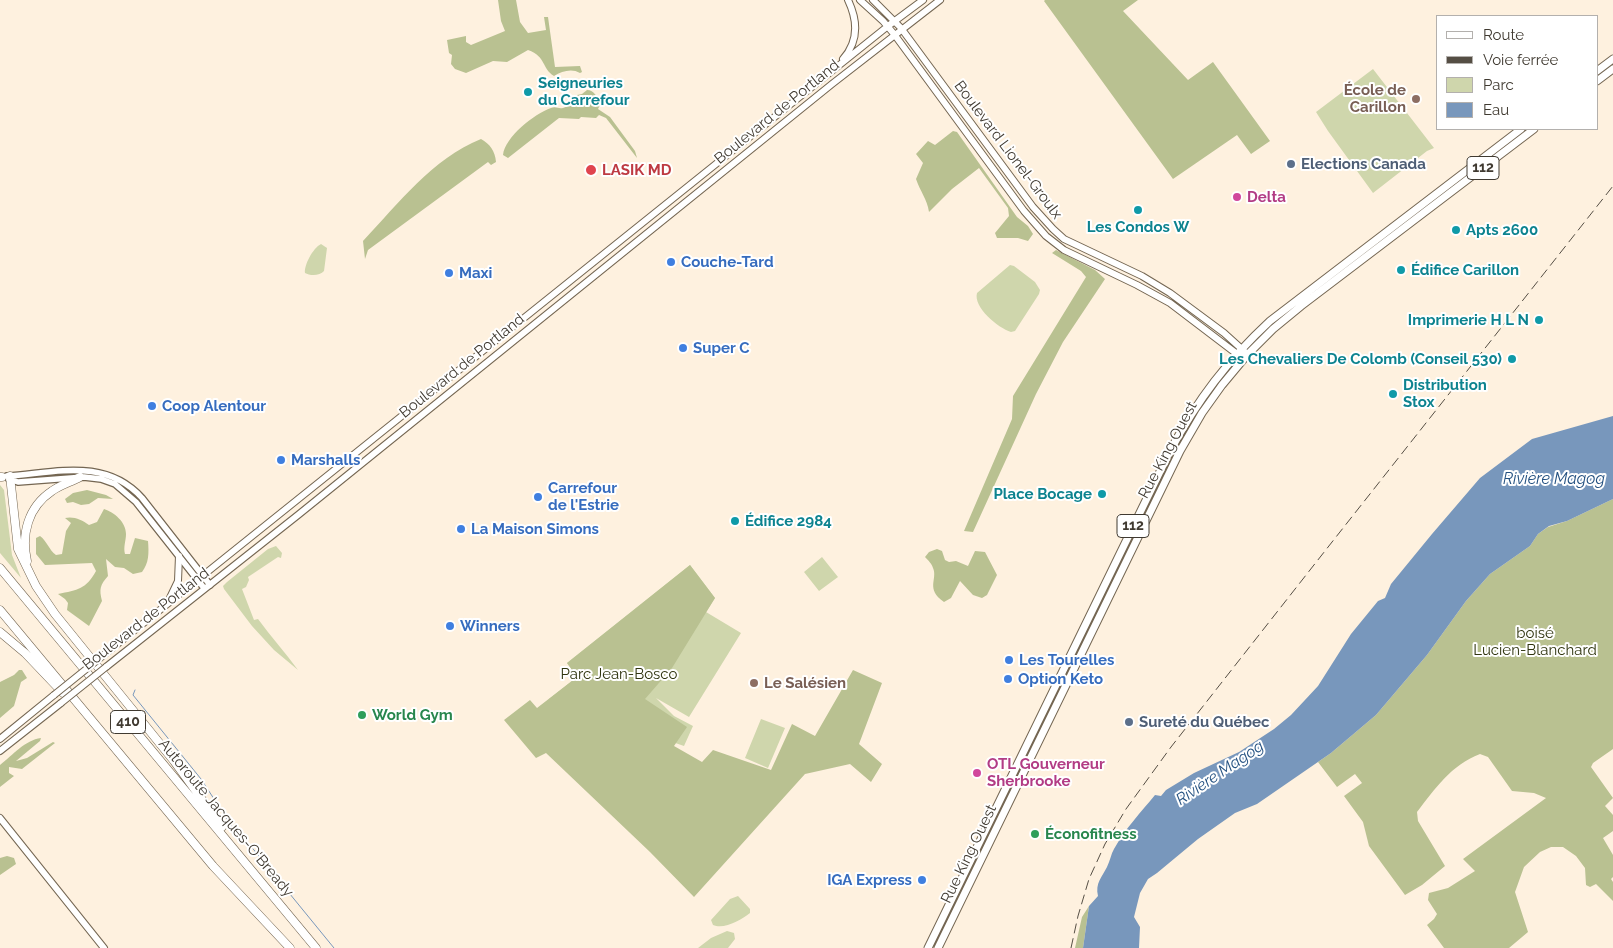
<!DOCTYPE html>
<meta charset="utf-8">
<style>
body{margin:0}
#map{position:relative;width:1613px;height:948px;overflow:hidden;background:#fef1df;font-family:Raleway,sans-serif}
canvas{display:block}
.legend{position:absolute;left:1436px;top:15px;width:162px;height:115px;box-sizing:border-box;background:#fff;border:1px solid #b3b0ad;margin:0;padding:6px 9px;list-style:none;font-size:15px;color:#403a31}
.legend li{display:flex;align-items:center;gap:10px;height:25px}
.legend b{width:25px;border:1px solid #b3b0ad}
</style>
<div id="map">
<canvas width="1613" height="948"></canvas>
<ul class="legend">
<li><b style="height:6px;background:#fff"></b>Route</li>
<li><b style="height:6px;background:#554e44"></b>Voie ferrée</li>
<li><b style="height:14px;background:#cfd6ac"></b>Parc</li>
<li><b style="height:14px;background:#7897bc"></b>Eau</li>
</ul>
</div>
<script>
const context = document.querySelector('canvas').getContext('2d');
context.lineJoin = 'round';
function paint(path, color) { context.fillStyle = color; context.fill(path, 'evenodd'); }
function trace(path, color, width, dash) { context.strokeStyle = color; context.lineWidth = width; context.lineCap = dash ? 'butt' : 'round'; context.setLineDash(dash || []); context.stroke(path); }
function label(font, color, halo, rows, align = 'center') {
  context.font = font + ' Raleway,sans-serif'; context.lineWidth = 4; context.setLineDash([]); context.textBaseline = 'middle'; context.strokeStyle = halo; context.fillStyle = color; for (const [text, x, y, turn = 0] of rows) {
    context.save(); context.translate(x, y); context.rotate((+turn || 0) * Math.PI / 180); context.textAlign = isNaN(turn) ? turn : align; if (halo) context.strokeText(text, 0, 0); context.fillText(text, 0, 0); context.restore();
  }
}
paint(new Path2D(`
 M1373 69 1434 148 1427 151 1373 193 1328 131 1316 112Z
 M321 244 327 248 324 271C320 276 310 276 305 273 304 265 313 248 321 244Z
 M1010 265 1014 266 1035 282 1040 290 1039 294 1015 331 1011 332C998 328 973 307 977 293Z
 M0 485 4 490 12 555 21 578 0 553Z
 M276 546 282 553 281 558 278 557 248 577 249 580 246 587 242 589 254 620 258 619C271 637 285 652 298 670L274 650 252 626 224 589 223 586 227 582 268 549Z
 M822 557 838 577 819 591 804 572Z
 M690 565 715 598 706 612 741 633 689 717 656 698 674 716 693 726 684 746 549 699 577 677 567 663Z
 M761 719 785 728 768 768 745 758Z
 M738 896 750 909V913C741 920 724 930 713 925L711 920 730 899Z
 M727 931 734 933 735 939 728 948H698L711 938Z`), '#cfd6ac');
paint(new Path2D(`
 M498 0H516L520 22 528 33 546 30 544 17H548L555 67 580 66 582 72 580 73C572 68 562 71 554 76 541 68 547 57 528 50L507 62 493 61 466 73 455 69 451 64 452 55 449 53 447 40 466 36V42L471 45 505 31 501 21Z
 M1045 0H1138L1123 11 1188 80 1213 62 1270 141 1251 154 1237 135 1173 179 1044 1Z
 M587 90C594 90 598 98 601 103L598 109 610 117 635 151 637 158 606 118 599 115 596 118 581 117 579 119 559 118 508 158 503 155C505 137 534 114 551 108 556 106 558 109 563 108 569 106 570 104 577 103V95L582 94Z
 M953 131 957 132 1017 217 1028 226 1033 234 1028 241 1018 238H997L995 233 1009 216 1008 208 979 168 952 189 929 212C927 199 920 191 916 179L923 163 916 154 928 141 935 145Z
 M481 139C490 144 495 151 496 162L491 165 488 162 368 250 365 259 363 241C399 203 432 159 481 139Z
 M1056 250 1095 270 1105 279 1063 342 1036 394 973 532 964 531 1012 419 1013 396 1086 277 1081 271 1052 253Z
 M87 490 106 495 113 499 98 498 89 504 81 505 73 502 67 503 65 499 73 493Z
 M1613 499V749L1593 763 1591 767 1613 798 1605 806 1613 815V831L1603 838 1613 855V877L1611 879 1613 882V901L1596 884 1590 887 1586 885 1585 868 1576 856 1563 847H1551L1540 852 1524 867 1515 892 1528 932 1509 948H1444L1427 925 1434 919 1437 914 1428 900 1429 893 1448 888 1475 871 1463 859 1546 798 1534 793 1512 791 1488 757 1480 754C1451 765 1435 789 1417 812L1418 821 1445 866 1422 885 1405 895 1369 846 1363 822 1344 796 1362 783 1355 774 1337 787 1318 762 1331 753 1376 715 1427 655 1466 601 1490 574 1530 546 1538 534 1548 527 1567 521Z
 M104 509C114 512 126 522 126 534 126 541 123 547 125 554H130L135 538 148 541C149 553 149 563 142 572L133 574 124 568 115 567 106 559 108 576C100 585 99 589 102 601L89 626 67 610 68 603 65 599 58 594C78 590 86 589 96 571L92 563 45 565 36 554V538L40 536C47 541 49 550 56 555L62 554 66 531 71 523 65 518C74 516 82 520 89 525L97 522Z
 M937 549 942 551 945 560 949 562 956 561 968 566 975 551 985 552 997 575 987 595 982 598 973 595 960 581 951 598 944 602C925 589 938 579 933 568 932 564 928 560 925 557L929 552Z
 M690 565 715 598 672 668 645 699 687 727 674 746 702 762 713 750 771 770 792 724 815 736 853 670 882 683 859 744 882 764 871 782 850 764 805 774 694 897 650 852 546 753 536 758 504 720 530 700 537 708 577 677 567 663Z
 M19 670H22L27 678 21 682 14 706 0 718V682L14 675Z
 M41 738 40 741 16 761 27 758 53 742 55 743 22 769 9 767V773L14 776 0 787V765C13 755 25 740 41 738Z
 M7 856 14 858 16 864 0 875V858Z
 M1089 906 1083 948H1075L1082 917Z`), '#b9c191');
paint(new Path2D(`
 M1613 416V499L1567 521 1549 526 1538 534 1530 546 1490 574 1466 601 1427 655 1376 715 1331 753 1257 804 1235 813 1198 839 1157 873 1148 879 1140 893 1134 917 1140 927 1139 948H1083L1089 906 1098 896C1095 883 1102 877 1107 867 1110 861 1111 854 1114 849 1125 829 1141 812 1155 795L1161 796 1166 790 1194 773 1239 752 1274 729 1291 715 1318 686 1351 634 1378 601 1385 598 1391 584 1432 534 1480 478 1532 439Z`), '#7897bc');
trace(new Path2D(`
 M135 690 133 695 201 779 231 825 254 850 334 948`), '#7897bc', 1);
const tertiary = new Path2D(`
 M7 476C55 473 105 457 142 498L210 585
 M9 479 18 482 84 477 101 479 115 484 136 502 204 588`);
const secondary = new Path2D(`
 M860 0 883 21 894 34 1024 211 1046 236 1064 250 1137 285 1170 303 1237 354 1247 355
 M873 0 901 28 1033 207 1053 229 1064 239 1142 276 1170 293 1224 333 1245 352
 M843 59C859 41 858 21 848 0
 M167 604 178 581 179 556
 M100 658 888 26 923 0
 M106 667 298 515 832 84 940 0
 M0 739 54 695
 M0 751 61 703
 M0 818 104 948`);
const primary = new Path2D(`
 M1597 71 1613 59
 M1597 81 1613 69
 M928 948 1170 451C1198 399 1227 361 1270 321L1521 129
 M938 948 1180 451 1202 413 1222 385 1247 355 1273 329 1301 306 1534 129`);
const motorway = new Path2D(`
 M10 476 18 549 36 586 55 614 174 761 222 827
 M0 477H2
 M27 561C21 534 28 507 52 491 60 485 71 482 80 477
 M0 568 316 948
 M0 610 213 866 290 948
 M0 632 25 653 63 693`);
trace(tertiary, '#746652', 8);
trace(secondary, '#746652', 8);
trace(primary, '#746652', 9);
trace(motorway, '#746652', 9);
trace(tertiary, '#fff', 5.5);
trace(secondary, '#fff', 6);
trace(primary, '#fff', 7);
trace(motorway, '#fff', 8);
trace(new Path2D(`
 M1071 948 1078 916 1089 879 1105 844 1126 809 1171 747 1321 556 1613 186`), '#554e44', 1, [10, 5]);
const secondaryBridge = new Path2D(`
 M54 695 100 658
 M61 703 106 667`);
trace(secondaryBridge, '#746652', 8, []);
trace(secondaryBridge, '#fff', 6);
for (const [x, y, r, color] of [
 [528,92,5,"#0f9aa8"],
 [1416,99,5,"#8d6e63"],
 [1291,164,5,"#5c6f8a"],
 [591,170,6,"#e0444e"],
 [1237,197,5,"#d1479c"],
 [1138,210,5,"#0f9aa8"],
 [1456,230,5,"#0f9aa8"],
 [671,262,5,"#3f7fe0"],
 [1401,270,5,"#0f9aa8"],
 [449,273,5,"#3f7fe0"],
 [1539,320,5,"#0f9aa8"],
 [683,348,5,"#3f7fe0"],
 [1512,359,5,"#0f9aa8"],
 [1393,394,5,"#0f9aa8"],
 [152,406,5,"#3f7fe0"],
 [281,460,5,"#3f7fe0"],
 [1102,494,5,"#0f9aa8"],
 [538,497,5,"#3f7fe0"],
 [735,521,5,"#0f9aa8"],
 [461,529,5,"#3f7fe0"],
 [450,626,5,"#3f7fe0"],
 [1009,660,5,"#3f7fe0"],
 [1008,679,5,"#3f7fe0"],
 [754,683,5,"#8d6e63"],
 [362,715,5,"#2e9e5b"],
 [1129,722,5,"#5c6f8a"],
 [977,773,5,"#d1479c"],
 [1035,834,5,"#2e9e5b"],
 [922,880,5,"#3f7fe0"]
]) { const dot = new Path2D(); dot.arc(x, y, r, 0, 2 * Math.PI); context.fillStyle = color; context.fill(dot); trace(dot, '#fff', 2); }
for (const [x, y, w] of [
 [1483,168,32],
 [1133,526,32],
 [128,722,35]
]) { const box = new Path2D(); box.roundRect(x - w / 2, y - 11.5, w, 23, 4); context.fillStyle = '#fff'; context.fill(box); trace(box, '#403a31', 1); }
label('bold 14px', '#403a31', null, [
 ["112",1483,168],
 ["112",1133,526],
 ["410",128,722]
]);
label('bold 15px', '#0d838f', '#fff', [
 ["Seigneuries",538,83],
 ["du Carrefour",538,100],
 ["Les Condos W",1138,227,"center"],
 ["Apts 2600",1466,230],
 ["Édifice Carillon",1411,270],
 ["Imprimerie H L N",1529,320,"right"],
 ["Les Chevaliers De Colomb (Conseil 530)",1502,359,"right"],
 ["Distribution",1403,385],
 ["Stox",1403,402],
 ["Place Bocage",1092,494,"right"],
 ["Édifice 2984",745,521]
], 'left');
label('bold 15px', '#785e54', '#fff', [
 ["École de",1406,90],
 ["Carillon",1406,107],
 ["Le Salésien",764,683,"left"]
], 'right');
label('15px', '#403a31', '#fff', [
 ["Boulevard de Portland",777,112,-39],
 ["Boulevard Lionel-Groulx",1008,150,53],
 ["Boulevard de Portland",462,366,-39],
 ["Rue King Ouest",1168,450,-62],
 ["Boulevard de Portland",146,619,-38],
 ["Autoroute Jacques-O'Bready",226,818,50],
 ["Rue King Ouest",969,854,-64]
]);
label('bold 15px', '#4e5e75', '#fff', [
 ["Elections Canada",1301,164],
 ["Sureté du Québec",1139,722]
], 'left');
label('bold 15px', '#be3a42', '#fff', [
 ["LASIK MD",602,170]
], 'left');
label('bold 15px', '#b23c85', '#fff', [
 ["Delta",1247,197],
 ["OTL Gouverneur",987,764],
 ["Sherbrooke",987,781]
], 'left');
label('bold 15px', '#366cbe', '#fff', [
 ["Couche-Tard",681,262],
 ["Maxi",459,273],
 ["Super C",693,348],
 ["Coop Alentour",162,406],
 ["Marshalls",291,460],
 ["Carrefour",548,488],
 ["de l'Estrie",548,505],
 ["La Maison Simons",471,529],
 ["Winners",460,626],
 ["Les Tourelles",1019,660],
 ["Option Keto",1018,679],
 ["IGA Express",912,880,"right"]
], 'left');
label('15px', '#303510', '#fff', [
 ["boisé",1535,633],
 ["Lucien-Blanchard",1535,650],
 ["Parc Jean-Bosco",619,674]
]);
label('bold 15px', '#27864d', '#fff', [
 ["World Gym",372,715],
 ["Éconofitness",1045,834]
], 'left');
label('italic 16px', '#245181', '#fff', [
 ["Rivière Magog",1554,479],
 ["Rivière Magog",1220,773,-34]
]);
</script>
